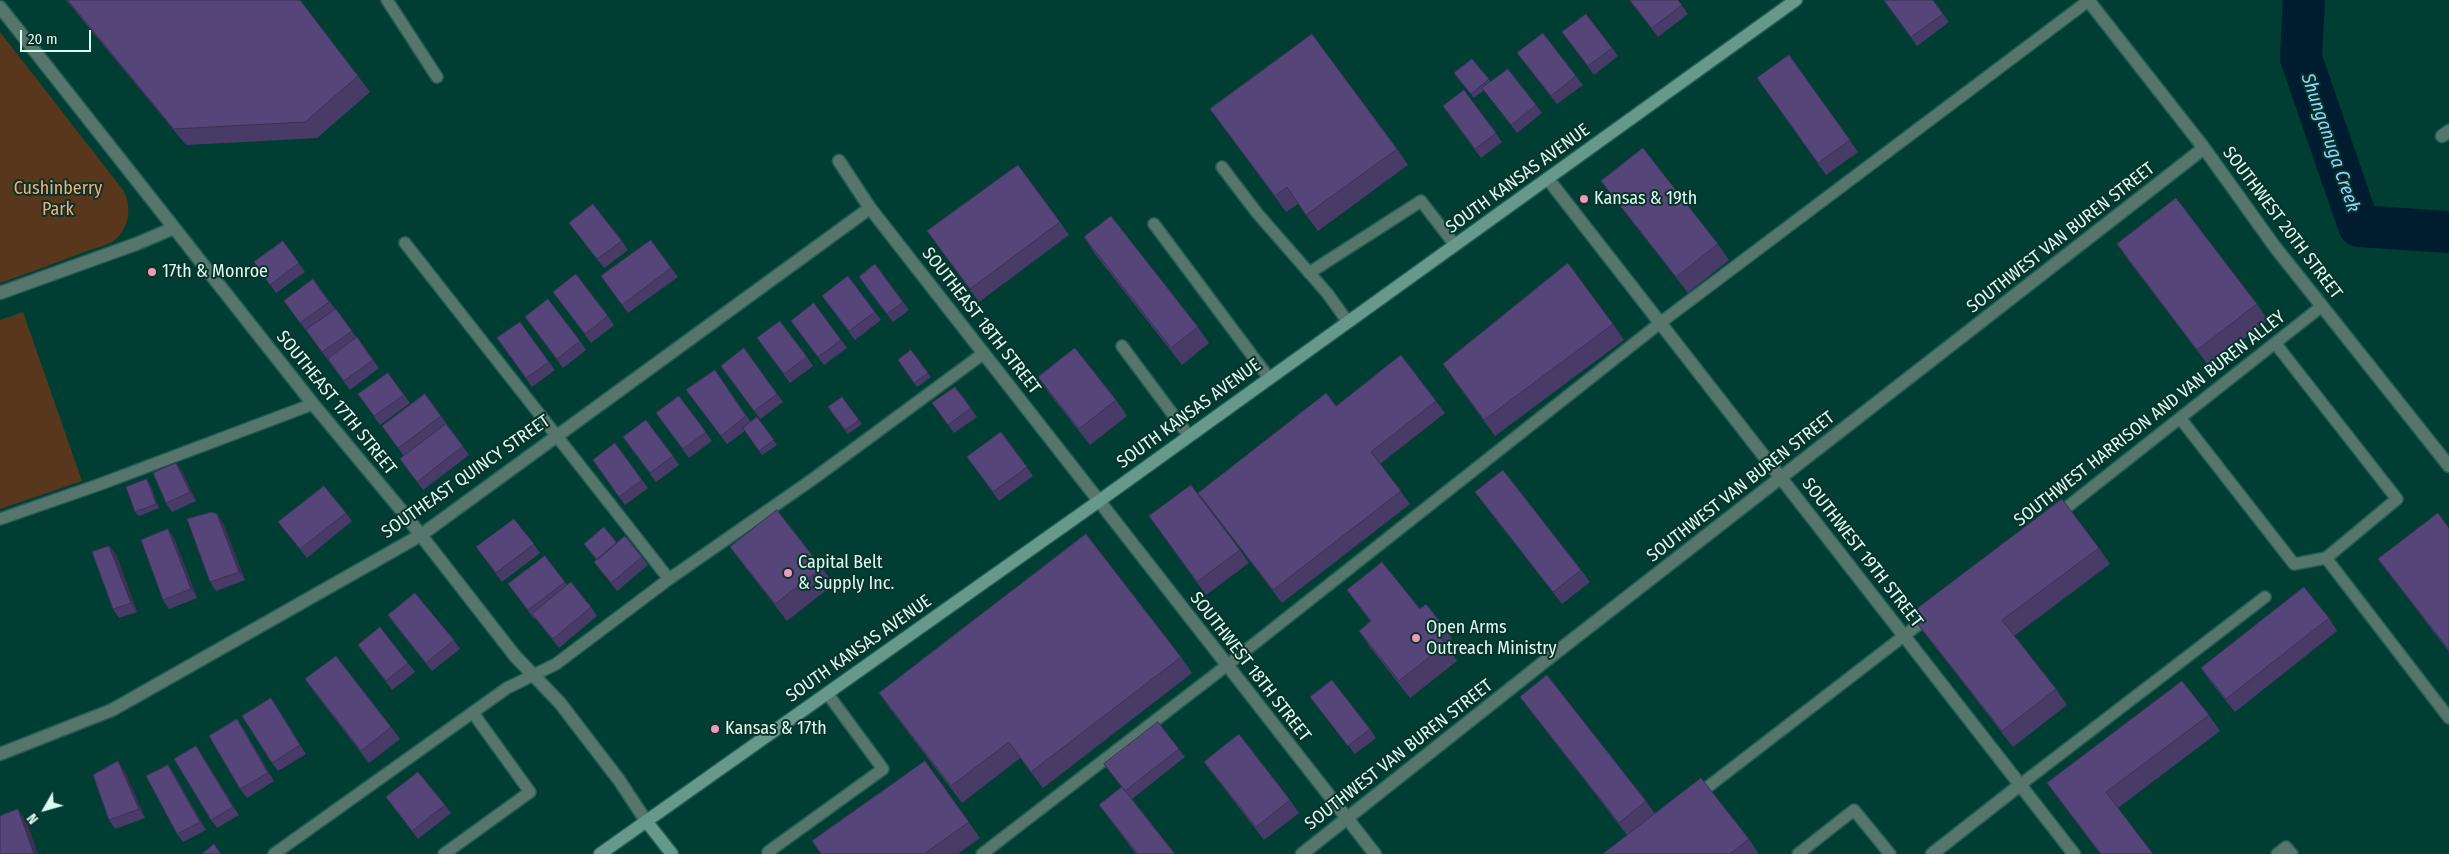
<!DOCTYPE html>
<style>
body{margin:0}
#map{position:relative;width:2449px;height:854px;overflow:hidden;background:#003e34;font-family:"Fira Sans Condensed",sans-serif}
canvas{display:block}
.north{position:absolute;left:20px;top:784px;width:50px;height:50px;-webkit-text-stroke:4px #0a322a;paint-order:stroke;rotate:232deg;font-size:14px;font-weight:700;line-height:20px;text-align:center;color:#dafdf3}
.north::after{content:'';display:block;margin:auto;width:18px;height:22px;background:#dafdf3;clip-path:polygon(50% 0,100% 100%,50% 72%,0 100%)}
.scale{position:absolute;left:20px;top:30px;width:71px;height:22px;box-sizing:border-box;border:2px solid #dafdf3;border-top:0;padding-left:6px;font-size:15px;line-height:18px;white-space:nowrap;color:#dafdf3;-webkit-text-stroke:4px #0a322a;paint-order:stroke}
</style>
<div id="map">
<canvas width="2449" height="854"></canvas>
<div class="north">N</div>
<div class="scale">20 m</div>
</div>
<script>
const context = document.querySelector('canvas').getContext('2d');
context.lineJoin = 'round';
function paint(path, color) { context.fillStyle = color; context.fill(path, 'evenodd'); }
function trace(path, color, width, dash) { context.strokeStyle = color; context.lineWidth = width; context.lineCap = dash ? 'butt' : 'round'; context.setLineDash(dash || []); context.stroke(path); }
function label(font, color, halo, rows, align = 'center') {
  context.font = font + ' "Fira Sans Condensed",sans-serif'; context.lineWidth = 4; context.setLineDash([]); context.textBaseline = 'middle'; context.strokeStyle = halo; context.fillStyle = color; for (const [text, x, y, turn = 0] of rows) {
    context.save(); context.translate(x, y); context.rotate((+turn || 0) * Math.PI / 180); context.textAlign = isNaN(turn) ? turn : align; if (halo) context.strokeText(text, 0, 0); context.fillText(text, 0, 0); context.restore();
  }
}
paint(new Path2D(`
 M0 32 123 190C132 206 130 226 116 239 107 246 94 248 84 252 56 263 28 273 0 283Z
 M23 312 82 481 0 509V320Z`), '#59371c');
trace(new Path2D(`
 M2304 0 2301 58 2359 226 2449 232`), '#001d2f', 42);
const service = new Path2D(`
 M387 0 437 77
 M1222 167 1257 213 1327 293 1348 322
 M1154 224 1269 378
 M405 243 669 579
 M1309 273 1421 201 1455 245
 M2275 343 2397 499 2326 558
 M1122 346 1189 436
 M2180 418 2294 564 2326 558 2449 718
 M2057 515 2322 306
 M0 519 98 485 313 404
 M2020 785 2265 597
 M1696 796 1931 615
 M274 854 507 688 556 664 669 579 813 479 984 353
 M444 854 530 792 473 713
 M769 854 768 852 883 769 827 693
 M982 854 1226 666 1660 323 2088 1
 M1798 854 1854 810 1890 854
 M2277 854 2286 847 2292 854`);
const minor = new Path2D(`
 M2088 0 2204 148 2275 247 2449 466
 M2442 136 2449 131
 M839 161 870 208 1375 854
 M1548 179 2074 854
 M0 754 112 710 421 535 870 208
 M1302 854 1549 658 2204 148
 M1932 854 2020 785`);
const tertiary = new Path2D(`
 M0 7 313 404 402 511 515 656 560 703 619 780 646 821
 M0 293 136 244 174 228`);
const secondary = new Path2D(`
 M646 821 672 854
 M600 854 1099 501 1796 0`);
trace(service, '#235d53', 14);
trace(minor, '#235d53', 15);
trace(tertiary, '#235d53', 15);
trace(secondary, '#235d53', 15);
trace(service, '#56756d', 11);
trace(minor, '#56756d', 12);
trace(tertiary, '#56756d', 12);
trace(secondary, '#66998c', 12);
paint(new Path2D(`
 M66 0H300L358 76 370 92 317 138 186 145Z
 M1629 0H1678L1688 14 1658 37Z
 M1884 0H1933L1949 22 1917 46Z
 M1562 32 1612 48 1618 56 1594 75Z
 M1517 53 1576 76 1583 85 1557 104Z
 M1789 55 1858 152 1826 175 1757 78Z
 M1472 59 1491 82 1536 105 1542 113 1517 133 1484 90 1474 98 1454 73Z
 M1464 90 1502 142 1481 158 1449 115Z
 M1210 109 1397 149 1408 165 1318 231 1298 204 1286 212Z
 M1601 181 1718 244 1729 260 1688 293 1613 197Z
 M1060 222 1069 235 979 302 927 231Z
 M569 223 622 241 628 250 604 268Z
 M1084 237 1198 327 1209 343 1182 365 1095 254Z
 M651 240 678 277 628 313 601 276Z
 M283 241 305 272 276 293 254 262Z
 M2117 244 2257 304 2268 320 2209 366 2128 260Z
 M875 264 909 310 893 322 865 286Z
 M313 279 379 368 350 390 284 301Z
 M553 292 608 316 614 325 591 343Z
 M822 296 875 312 881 320 855 340Z
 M814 303 847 348 824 365 791 321Z
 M525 317 580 341 586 350 563 368Z
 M520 322 555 370 532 387 497 338Z
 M1613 324 1624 340 1495 436 1454 380Z
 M757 338 807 357 813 366 790 383Z
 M744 348 783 402 760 419 727 374Z
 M911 350 931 377 917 387 898 360Z
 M715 370 751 422 757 417 777 445 762 455 745 431 727 444 686 390Z
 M388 373 410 403 380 425 358 394Z
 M1038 377 1116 400 1127 416 1090 445 1049 393Z
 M955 387 977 417 954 433 932 403Z
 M679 396 712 441 689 458 656 413Z
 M842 397 862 424 848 434 828 407Z
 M1436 401 1445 413 1380 464 1410 504 1282 603 1198 493 1336 406Z
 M441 416 469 455 423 490 400 459 404 456 382 426Z
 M1001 432 1033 476 999 501 967 457Z
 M623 437 673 456 679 465 656 482Z
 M615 443 648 488 625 505 593 460Z
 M182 471 196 501 172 512 166 503Z
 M150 484 159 508 139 516 135 512Z
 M1475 492 1581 570 1590 582 1562 604 1484 504Z
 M346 513 352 521 307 558 278 522Z
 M1149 516 1240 550 1249 563 1206 595Z
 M223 523 245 580 216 591 210 582Z
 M2449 528V652L2390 575 2378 559Z
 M174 538 197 598 169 609 163 600Z
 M617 543 642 557 648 565 617 591 594 562Z
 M534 544 540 553 502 582 476 547Z
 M109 546 116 554 137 612 119 618 113 609Z
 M730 547 822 568 834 584 787 621 742 563Z
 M2099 548 2110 564 2014 636 2056 689 2067 705 2013 747 1922 630 1910 614Z
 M545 556 567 585 591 607 597 616 559 648 535 618 534 619 508 584Z
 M1347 590 1420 609 1441 623 1452 639 1446 644 1457 661 1410 698 1370 647 1359 631 1370 621Z
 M388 615 454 640 460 649 432 671 394 624Z
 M2329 618 2337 631 2235 712 2210 681 2201 668Z
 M358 645 408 663 415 672 392 690Z
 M1181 657 1192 673 1043 788 1020 758 962 803 891 710 879 693Z
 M305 679 391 727 400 739 369 763 314 692Z
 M1310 697 1370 729 1376 738 1355 754Z
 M1520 697 1646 801 1655 814 1749 839 1759 854H1603L1627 835 1529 709Z
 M277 707 306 754 278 771 272 763Z
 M2209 715 2220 731 2118 808 2153 854H2100L2047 783Z
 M237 719 243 728 274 781 247 798 240 789Z
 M196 746 202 755 239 815 217 828 211 820Z
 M1179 749 1185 757 1132 799 1175 854H1136L1099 805 1122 787 1104 764Z
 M925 761 980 838 958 854H821Z
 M1204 762 1290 800 1299 813 1264 840 1213 774Z
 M168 765 174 774 206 830 183 842 177 834Z
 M124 770 145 818 115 829 109 820Z
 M386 797 445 805 451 813 418 839Z`), '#493b68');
paint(new Path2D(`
 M176 463 182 471 196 501 190 492Z
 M147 479 150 484 159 508 156 504Z
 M217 514 223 523 245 580 239 572Z
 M168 529 174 538 197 598 191 589Z
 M109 546 116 554 137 612 131 603Z
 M271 698 277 707 306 754 300 745Z
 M237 719 243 728 274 781 268 773Z
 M196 746 202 755 239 815 233 807Z
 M118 761 124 770 145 818 139 809Z
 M168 765 174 774 206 830 200 822Z
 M18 809 27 822 38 854H34Z`), '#3c3055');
const building = new Path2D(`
 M68 0H300L358 76 305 122 174 129Z
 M1630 0H1678L1682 5 1652 28Z
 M1884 0H1933L1943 14 1911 37Z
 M1586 14 1612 48 1588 66 1562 32Z
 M1543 33 1576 76 1551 96 1517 53Z
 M1312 34 1397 149 1306 215 1287 187 1275 196 1210 109Z
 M1789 55 1850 140 1818 163 1757 78Z
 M1472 59 1489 79 1471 94 1454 73Z
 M1508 69 1536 105 1511 125 1482 88Z
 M1464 90 1496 133 1475 149 1443 106Z
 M1643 148 1718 244 1676 277 1601 181Z
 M1018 165 1060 222 970 289 927 231Z
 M2176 198 2257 304 2197 350 2117 244Z
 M593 204 622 241 597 259 569 223Z
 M1111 216 1198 327 1171 348 1084 237Z
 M651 240 671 268 622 305 601 276Z
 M283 241 299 263 270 285 254 262Z
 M1568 263 1613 324 1484 420 1443 364Z
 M875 264 903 302 887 314 859 277Z
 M576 274 608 316 585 334 553 292Z
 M848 276 875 312 849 331 822 296Z
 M313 279 329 302 300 323 284 301Z
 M548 299 580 341 557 359 525 317Z
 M814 303 841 340 818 357 791 321Z
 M336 309 352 331 322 352 306 330Z
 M780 321 807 357 784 374 757 338Z
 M520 322 549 362 526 378 497 338Z
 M357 337 373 360 344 381 328 359Z
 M744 348 777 394 754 411 721 366Z
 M1075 348 1116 400 1079 429 1038 377Z
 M911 350 928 373 914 383 898 360Z
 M1401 355 1436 401 1371 452 1401 491 1273 590 1198 493 1326 393 1336 406Z
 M715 370 746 416 721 436 686 390Z
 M388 373 404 395 374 416 358 394Z
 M955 387 971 408 948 425 932 403Z
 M425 394 441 416 398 448 382 426Z
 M679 396 706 432 683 449 656 413Z
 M842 397 859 420 845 430 828 407Z
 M757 417 774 440 759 451 743 428Z
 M646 420 673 456 650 473 623 437Z
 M446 424 463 446 417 482 400 459Z
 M1001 432 1027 467 993 492 967 457Z
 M615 443 642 480 619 497 593 460Z
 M176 463 190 492 166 503 153 473Z
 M1503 470 1581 570 1553 592 1475 492Z
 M147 479 156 504 135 512 126 487Z
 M1191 485 1240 550 1197 582 1149 516Z
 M324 486 346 513 300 549 278 522Z
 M2062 499 2099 548 2002 620 2056 689 2002 731 1910 614Z
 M777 510 822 568 775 604 730 547Z
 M212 512 217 514 239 572 210 582 187 519Z
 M2438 513 2449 528V650L2378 559Z
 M514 519 534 544 496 573 476 547Z
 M604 527 617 543 597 560 584 544Z
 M168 529 191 589 163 600 141 540Z
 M1086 534 1181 657 1031 772 1009 742 951 786 879 693Z
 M625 536 642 557 611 583 594 562Z
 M109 546 131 603 113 609 92 552Z
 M545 556 565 582 528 610 508 584Z
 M1382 562 1420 609 1426 604 1441 623 1433 629 1446 644 1399 681 1359 631 1371 621 1347 590Z
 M571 582 591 607 553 639 532 614Z
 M2304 587 2329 618 2226 699 2201 668Z
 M415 593 454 640 426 663 388 615Z
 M380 627 408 663 386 681 358 645Z
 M336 656 391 727 361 751 305 679Z
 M1547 675 1646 801 1619 823 1520 697Z
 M1332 680 1370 729 1348 746 1310 697Z
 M2182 681 2209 715 2106 792 2153 854H2101L2047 783Z
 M271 698 300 745 272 763 242 716Z
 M237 719 268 773 240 789 209 736Z
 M1158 722 1179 749 1125 791 1104 764Z
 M1239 734 1290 800 1256 827 1204 762Z
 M196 746 233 807 211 820 174 759Z
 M118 761 139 809 109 820 93 775Z
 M925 761 969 822 924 854H821L812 841Z
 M168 765 200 822 177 834 146 776Z
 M418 772 445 805 412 831 386 797Z
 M1701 778 1749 839 1730 854H1603Z
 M1122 787 1175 854H1138L1099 805Z
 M18 809 34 854H0V816Z
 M214 844 221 854H202Z`);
paint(building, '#554579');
trace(building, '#3c3055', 1);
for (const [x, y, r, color] of [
 [1584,199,5,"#ef9ab8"],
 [152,272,5,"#ef9ab8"],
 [788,573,5,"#ef9ab8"],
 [1416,638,5,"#ef9ab8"],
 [715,729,5,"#ef9ab8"]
]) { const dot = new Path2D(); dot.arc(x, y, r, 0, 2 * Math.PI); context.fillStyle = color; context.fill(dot); trace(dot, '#0a322a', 2); }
label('18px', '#dafdf3', '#0a322a', [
 ["SOUTH KANSAS AVENUE",1518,179,-36],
 ["SOUTHWEST 20TH STREET",2282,223,53],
 ["SOUTHWEST VAN BUREN STREET",2061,238,-38],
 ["SOUTHEAST 18TH STREET",981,321,52],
 ["SOUTHEAST 17TH STREET",336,403,51],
 ["SOUTH KANSAS AVENUE",1189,414,-36],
 ["SOUTHWEST HARRISON AND VAN BUREN ALLEY",2150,419,-38],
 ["SOUTHEAST QUINCY STREET",466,477,-35],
 ["SOUTHWEST VAN BUREN STREET",1741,487,-38],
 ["SOUTHWEST 19TH STREET",1862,553,52],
 ["SOUTH KANSAS AVENUE",859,649,-35],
 ["SOUTHWEST 18TH STREET",1250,667,52],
 ["SOUTHWEST VAN BUREN STREET",1399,755,-38]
]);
label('18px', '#f8ac73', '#0a322a', [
 ["Cushinberry",58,189],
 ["Park",58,210]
]);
label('18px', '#dafdf3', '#0a322a', [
 ["Kansas & 19th",1594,199],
 ["17th & Monroe",162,272],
 ["Capital Belt",798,563],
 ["& Supply Inc.",798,584],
 ["Open Arms",1426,628],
 ["Outreach Ministry",1426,649],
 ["Kansas & 17th",725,729]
], 'left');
label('italic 19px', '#8ed4ff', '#0a322a', [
 ["Shunganuga Creek",2330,143,71]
]);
</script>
